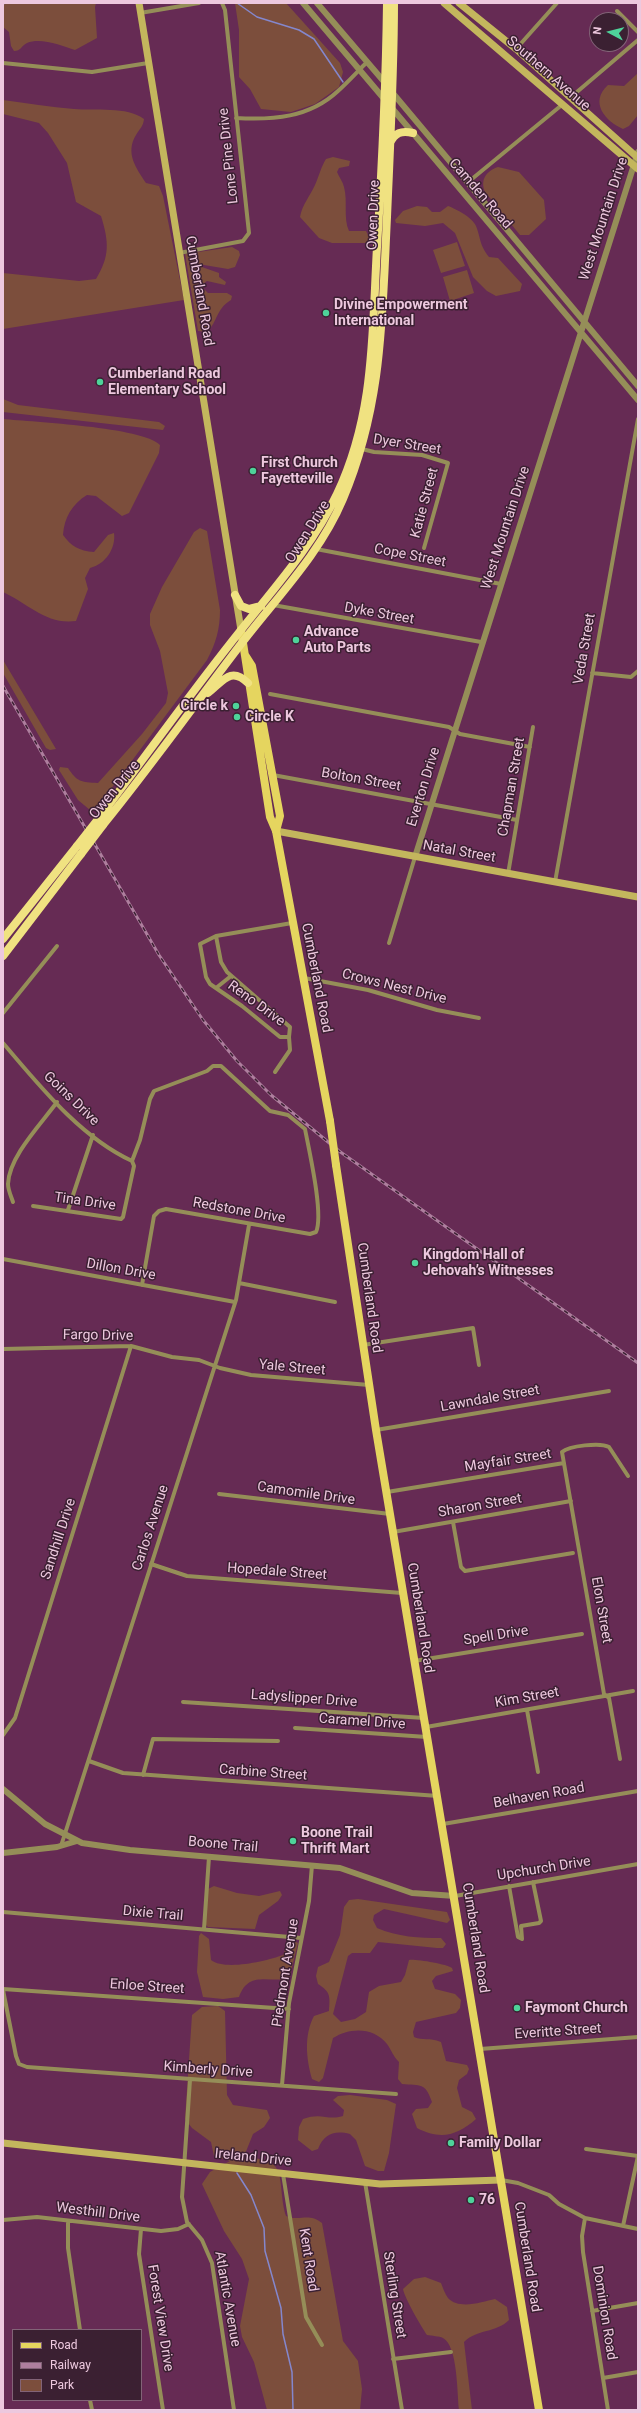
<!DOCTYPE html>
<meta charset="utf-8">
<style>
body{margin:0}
#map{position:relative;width:641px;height:2413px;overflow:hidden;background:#662b54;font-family:Roboto,sans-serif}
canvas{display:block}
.frame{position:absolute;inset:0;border:4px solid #edc8de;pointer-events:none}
.legend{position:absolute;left:12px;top:2329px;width:130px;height:72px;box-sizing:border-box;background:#3b2032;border:1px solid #826377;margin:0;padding:5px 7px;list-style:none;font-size:12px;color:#edc8de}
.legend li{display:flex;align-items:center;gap:8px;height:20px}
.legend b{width:20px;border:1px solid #826377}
.north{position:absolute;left:589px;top:12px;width:40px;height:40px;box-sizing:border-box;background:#3b2032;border:1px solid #826377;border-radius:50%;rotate:277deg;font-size:11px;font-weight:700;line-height:16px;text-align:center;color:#edc8de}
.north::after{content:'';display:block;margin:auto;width:14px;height:18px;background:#4ed39a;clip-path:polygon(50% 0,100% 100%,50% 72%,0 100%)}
</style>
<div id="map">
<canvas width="641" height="2413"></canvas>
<div class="frame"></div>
<ul class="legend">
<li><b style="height:5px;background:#e5d55f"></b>Road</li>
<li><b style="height:5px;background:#ae7f9e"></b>Railway</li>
<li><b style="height:11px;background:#7c4e3c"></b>Park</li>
</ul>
<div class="north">N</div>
</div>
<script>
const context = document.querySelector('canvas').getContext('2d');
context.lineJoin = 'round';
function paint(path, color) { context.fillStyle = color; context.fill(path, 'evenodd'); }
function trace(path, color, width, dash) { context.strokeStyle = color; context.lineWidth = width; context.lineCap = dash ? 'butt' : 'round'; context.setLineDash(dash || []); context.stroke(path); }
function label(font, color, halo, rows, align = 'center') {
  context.font = font + ' Roboto,sans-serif'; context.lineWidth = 3; context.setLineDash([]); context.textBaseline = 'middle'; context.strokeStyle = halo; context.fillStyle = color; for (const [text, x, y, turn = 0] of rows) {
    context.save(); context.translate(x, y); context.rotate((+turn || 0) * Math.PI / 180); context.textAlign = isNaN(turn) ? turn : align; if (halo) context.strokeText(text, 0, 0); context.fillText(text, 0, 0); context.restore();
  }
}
paint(new Path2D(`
 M3 3H96L95 7 97 38 75 50C62 46 41 37 27 43 21 46 21 51 14 51L11 46 9 32 3 27Z
 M235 3H286L340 63 343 72 339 87 315 104 291 112 261 109 250 89 239 77V30Z
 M638 73V115L629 126 623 129C605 121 589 102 608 85L624 86Z
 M3 100C27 103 50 107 74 109 95 111 127 106 144 119 143 127 140 128 136 135 125 153 136 168 146 183L159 186 163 196 184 300 3 329V273L79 281 96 279C110 256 109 242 101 216L76 202 67 163 48 133 39 123 3 114Z
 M333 157 350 161 349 166 339 168 337 172C339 177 343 182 344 187 348 201 343 218 349 231H366L370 239 369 243H332L319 238 300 217C302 205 310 196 315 185 319 176 321 167 326 159Z
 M498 167 519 172 544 200 546 219 529 235H520L485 192C480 180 486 171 498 167Z
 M417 206 427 207 432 212H440L448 206C456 209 472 217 476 226 481 239 479 244 489 257L498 258 522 284 520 291 496 296 487 291 473 277 455 233 443 223 425 226 396 223 395 220 403 211Z
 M457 242 465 266 441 273 433 250Z
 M232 247 239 251 240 255 235 267 228 269 198 264 199 266 219 273V277L226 282 225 285 207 281 203 284 202 287 208 293H227L232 296 231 300C216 309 218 321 207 332L198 331 185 254Z
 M467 270 474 293 450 301 443 277Z
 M3 399 18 405 159 422 165 426 163 430 3 412Z
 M3 419C33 422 143 427 160 445L159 453 129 513 122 516 96 496 87 495C72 504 64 518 63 535 71 546 79 551 94 552L108 535 114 533C116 548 106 564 90 568L85 578 88 589 76 621C46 625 29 604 3 592Z
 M200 528 207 531 220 610C220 629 216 643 207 660L96 809 90 810 78 800 59 770 60 767 68 768C77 782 81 782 98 783L142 734 166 703 168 693 160 651 150 625V614L162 587 194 532Z
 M3 660 56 749 50 750 46 748 3 673Z
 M214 1886 237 1893 259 1896 280 1891 282 1895 278 1901 259 1915 255 1929 208 1927 205 1924 208 1889Z
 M358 1899 447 1912 450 1920 447 1923 384 1909 374 1915 373 1920 377 1928C397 1937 420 1938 441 1938L446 1944 443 1948H437L378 1942 370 1953H352L348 1956 333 2014 341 2022 355 2019 366 2012 369 1992 379 1986 401 1982 405 1975 409 1960C416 1959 446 1964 452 1968L453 1971 436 1976 432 1981 435 1989 455 1994 461 2000 460 2008 456 2013 416 2022 413 2032 414 2037C423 2041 429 2037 441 2042L446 2061 467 2065 469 2069 467 2074 459 2080 457 2088 462 2107 472 2112 476 2119C457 2136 440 2140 417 2128L412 2114 416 2109 428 2108 432 2102C425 2082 421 2086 402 2084L398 2079 399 2062C393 2056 392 2051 387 2044 374 2027 350 2027 333 2038L323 2078 319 2082 312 2079C306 2058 304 2035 314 2016L329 2011C330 1997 331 1992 318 1984L316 1976 318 1967 329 1962 340 1935 344 1907 349 1900Z
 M201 1933 209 1939 211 1960C225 1971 267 1961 283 1955L288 1942 294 1941 298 1943 289 1979C267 1982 248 1971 239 1997L223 1999 203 1997 197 1972 199 1936Z
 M218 2006 225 2011 227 2095 233 2105 267 2110 270 2118 264 2127 253 2134 243 2159C291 2155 276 2182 286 2216 300 2222 308 2212 322 2223L343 2341 358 2361 362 2389 360 2410H267L254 2362 242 2337 240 2326 249 2279 242 2259 224 2231 202 2184 210 2172 230 2161 214 2156 211 2142 192 2128 185 2119 192 2015 202 2007Z
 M350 2095 387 2100 396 2104 389 2153 384 2171H378L365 2166 356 2140 350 2134C334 2130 324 2134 318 2149L312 2151 298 2140 299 2127 303 2119C322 2112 327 2121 343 2116L344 2110 333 2100 338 2096Z
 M425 2277 441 2283C443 2288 445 2294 448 2298 459 2310 482 2302 495 2299L507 2307 509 2320C496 2333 477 2329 464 2342L472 2410H459C457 2394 458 2346 443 2338 439 2336 432 2336 427 2335 422 2328 404 2297 403 2289L414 2279Z`), '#7c4e3c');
trace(new Path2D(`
 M237 3 257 17 299 30 314 39 343 82
 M3 4 5 3
 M237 2173 251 2195 264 2228 265 2251 281 2308 283 2334 292 2372 293 2410`), '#8487cd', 1.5);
trace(new Path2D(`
 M617 11 638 32
 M140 13 199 3
 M516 49 557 3
 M3 63 92 72 148 63
 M571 97 638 40
 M236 118C273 120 309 118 338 91 348 82 357 72 367 62
 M467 183 563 104
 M179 253 243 241 249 233 225 10 222 3
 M362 449 374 452 422 455 448 463 424 548
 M316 549 501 584
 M273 605 481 642
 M592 673 631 677 638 671
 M270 694 449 727 460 734 530 747
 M273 775 517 820
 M508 874 533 727
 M555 882 638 419
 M216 936 221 962 227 972 290 1027 289 1037H280L242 1006 210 984 206 977 200 944 216 936 292 923
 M389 943 415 857
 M304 978 368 990 437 1010 479 1018
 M216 988 231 976
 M3 1013 57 946
 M3 1043C39 1085 80 1137 132 1161
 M275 1072 290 1050 289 1037
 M132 1161 140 1140 150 1099 154 1091 207 1071 213 1066H221L270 1111 288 1115 305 1129C309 1150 324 1215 316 1232L310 1234 166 1209 159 1211 154 1216 142 1285
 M13 1202C11 1196 8 1190 8 1184 9 1156 42 1123 57 1102
 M33 1206 121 1219 123 1217 134 1166 132 1161
 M68 1210 93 1135
 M3 1259 235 1302
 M239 1283 335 1302
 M363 1345 473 1328 479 1365
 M3 1349 131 1346 172 1357 199 1360 220 1368 251 1375 369 1385
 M376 1430 609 1391
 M387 1492 564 1463
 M219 1494 390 1514
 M453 1522 461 1567 465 1571 573 1553
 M393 1532 571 1501
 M151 1564 187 1576 402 1593
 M414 1661 582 1634
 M183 1702 424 1718
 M527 1710 538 1772
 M426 1727 633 1691
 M295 1728 427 1737
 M3 1735 15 1718 131 1346
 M620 1759 609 1698 604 1694 562 1452C569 1446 600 1442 609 1447L628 1476
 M89 1761 123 1773 438 1796
 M143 1775 153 1739 278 1741
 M443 1824 638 1791
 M61 1846 236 1300 249 1225
 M509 1886 518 1937 522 1939 521 1926 539 1923 541 1921 533 1882
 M455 1896 638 1864
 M3 1912 301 1938
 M204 1929 209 1857
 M3 1989 289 2009
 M3 1990 16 2056 19 2064 27 2067 396 2094
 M480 2049 638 2037
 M190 2080 182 2197 187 2222 202 2240 212 2263 234 2410
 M282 2085 289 2003 309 1901 312 1865
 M586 2149 638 2156
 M283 2174 306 2317 322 2345
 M501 2180 518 2183 549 2195 559 2204 585 2218 638 2229
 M365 2182 402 2410
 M585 2218 582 2236 583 2252 608 2410
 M3 2220 37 2217 161 2231 178 2229 189 2224
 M68 2221V2248L80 2330
 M623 2226 638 2156
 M141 2229 139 2254 163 2410
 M592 2311 638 2303
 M393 2359 451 2352
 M603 2378 638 2372
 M90 2400 92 2410`), '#958e58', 4);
trace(new Path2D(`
 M303 3 385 100
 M317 3 386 84
 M391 91 638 386
 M391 107 638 400
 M415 857 638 152
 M3 1789 45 1824 82 1843 130 1850 340 1868 412 1893 455 1896
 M3 1853 57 1847 77 1841`), '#958e58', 6);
trace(new Path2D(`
 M139 3 241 630
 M444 3 638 169
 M459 3 516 49 638 158
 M276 831 638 897
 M3 2143 380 2184 501 2180`), '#c3b65d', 7);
trace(new Path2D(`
 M241 630 270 817 276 831 330 1121
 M245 655 252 666 280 816 276 831
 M336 1165 376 1430 539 2410`), '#e5d55f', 8);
trace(new Path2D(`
 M390 143C395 133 401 130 413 133
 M235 595 241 606 249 609 261 606
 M208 693C223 681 231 666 248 683
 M99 818C146 756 192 691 241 630 275 587 313 545 337 494 375 414 372 333 377 247 382 166 386 84 387 3
 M103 825C151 766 195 704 241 644 277 597 320 554 343 499 383 404 382 317 387 217 390 146 394 74 394 3
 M3 939 77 846
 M3 956 81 854`), '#f0e281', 8);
const rail = new Path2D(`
 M3 686 159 955 203 1020 237 1061 271 1095 339 1151 638 1363`);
trace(rail, '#ae7f9e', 3);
trace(rail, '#3b2032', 1.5, [4.5]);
trace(new Path2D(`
 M330 1121 336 1165`), '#e5d55f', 8);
trace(new Path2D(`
 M77 846 99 818
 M81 854 103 825`), '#f0e281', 8);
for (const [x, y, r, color] of [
 [326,313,4,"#4ed39a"],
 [100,382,4,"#4ed39a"],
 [253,471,4,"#4ed39a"],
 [296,640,4,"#4ed39a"],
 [236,706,4,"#4ed39a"],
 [237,717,4,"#4ed39a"],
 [415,1263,4,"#4ed39a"],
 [293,1841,4,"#4ed39a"],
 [517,2008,4,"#4ed39a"],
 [451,2143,4,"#4ed39a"],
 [471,2200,4,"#4ed39a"]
]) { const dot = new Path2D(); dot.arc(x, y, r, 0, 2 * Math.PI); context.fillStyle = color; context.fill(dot); trace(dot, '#3b2032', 1.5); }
label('14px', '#edc8de', '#3b2032', [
 ["Southern Avenue",548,74,41],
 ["Lone Pine Drive",229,156,-96],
 ["Camden Road",480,194,49],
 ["Owen Drive",374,215,-88],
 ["West Mountain Drive",604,219,-72],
 ["Cumberland Road",199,291,80],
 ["Dyer Street",407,445,9],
 ["Katie Street",425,503,-75],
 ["West Mountain Drive",506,528,-72],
 ["Owen Drive",308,532,-58],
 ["Cope Street",410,556,11],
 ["Dyke Street",379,614,10],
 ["Veda Street",585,649,-80],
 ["Bolton Street",361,780,10],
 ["Everton Drive",424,787,-73],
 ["Chapman Street",512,787,-80],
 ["Owen Drive",115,790,-51],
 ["Natal Street",459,852,10],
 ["Cumberland Road",316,978,79],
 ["Crows Nest Drive",394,987,14],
 ["Reno Drive",256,1004,36],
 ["Goins Drive",71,1099,44],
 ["Tina Drive",85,1202,8],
 ["Redstone Drive",239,1211,10],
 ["Dillon Drive",121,1270,10],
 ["Cumberland Road",369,1298,82],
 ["Fargo Drive",98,1336,1],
 ["Yale Street",292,1368,5],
 ["Lawndale Street",490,1399,-10],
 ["Mayfair Street",508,1461,-9],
 ["Camomile Drive",306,1494,8],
 ["Sharon Street",480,1506,-10],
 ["Carlos Avenue",151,1528,-72],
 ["Sandhill Drive",59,1539,-72],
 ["Hopedale Street",277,1572,4],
 ["Elon Street",601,1610,80],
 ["Cumberland Road",420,1618,81],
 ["Spell Drive",496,1636,-9],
 ["Kim Street",527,1698,-10],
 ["Ladyslipper Drive",304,1699,4],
 ["Caramel Drive",362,1722,4],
 ["Carbine Street",263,1773,4],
 ["Belhaven Road",539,1796,-10],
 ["Boone Trail",223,1845,5],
 ["Upchurch Drive",544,1869,-9],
 ["Dixie Trail",153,1914,5],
 ["Cumberland Road",475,1938,81],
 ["Piedmont Avenue",286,1973,-81],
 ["Enloe Street",147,1987,4],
 ["Everitte Street",558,2032,-4],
 ["Kimberly Drive",208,2070,4],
 ["Ireland Drive",253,2158,6],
 ["Westhill Drive",98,2213,7],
 ["Cumberland Road",527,2257,81],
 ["Kent Road",308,2260,81],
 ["Sterling Street",394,2295,81],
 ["Atlantic Avenue",227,2299,80],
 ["Dominion Road",604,2313,81],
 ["Forest View Drive",160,2318,81]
]);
label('bold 14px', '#edc8de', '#3b2032', [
 ["Divine Empowerment",334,305],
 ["International",334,321],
 ["Cumberland Road",108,374],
 ["Elementary School",108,390],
 ["First Church",261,463],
 ["Fayetteville",261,479],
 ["Advance",304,632],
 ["Auto Parts",304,648],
 ["Circle k",228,706,"right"],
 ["Circle K",245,717],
 ["Kingdom Hall of",423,1255],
 ["Jehovah’s Witnesses",423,1271],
 ["Boone Trail",301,1833],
 ["Thrift Mart",301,1849],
 ["Faymont Church",525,2008],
 ["Family Dollar",459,2143],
 ["76",479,2200]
], 'left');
</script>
